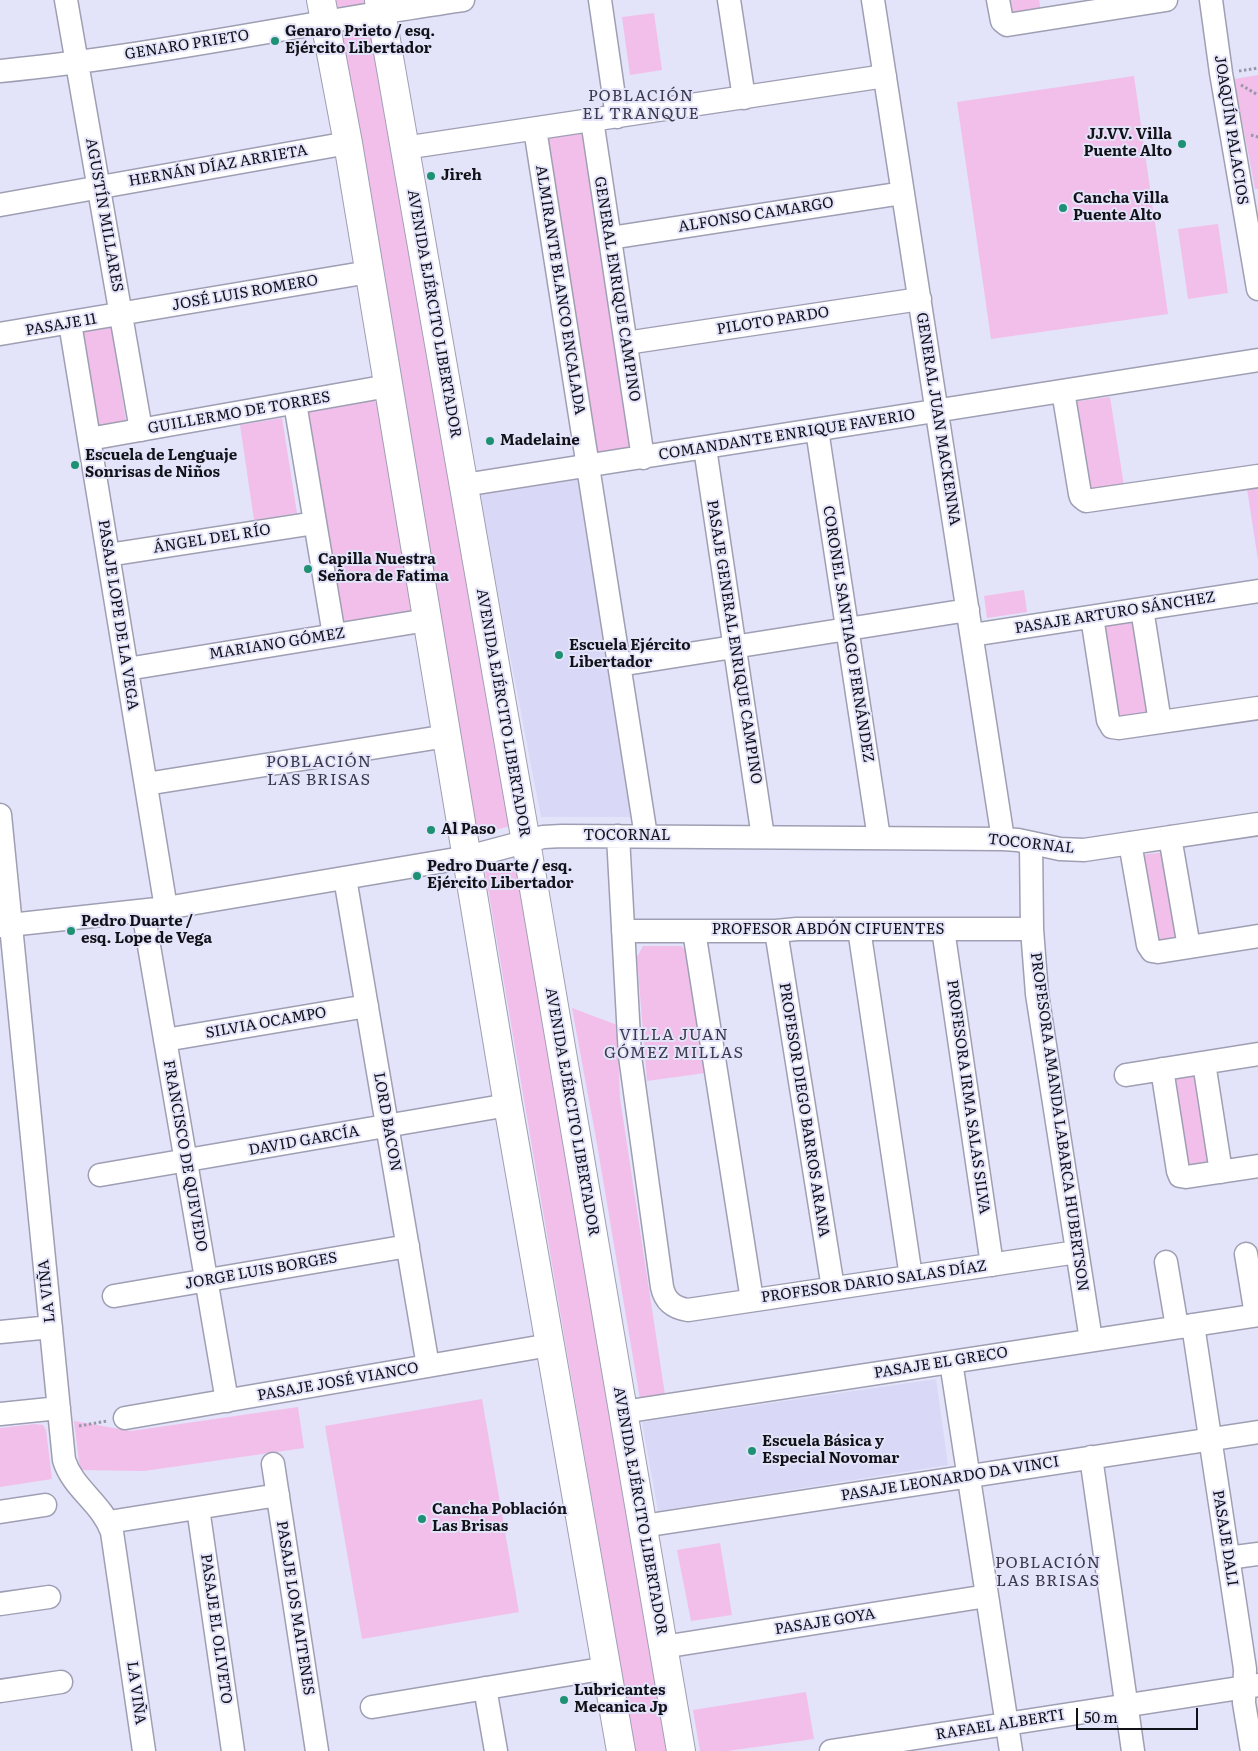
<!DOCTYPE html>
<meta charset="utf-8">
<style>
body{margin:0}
#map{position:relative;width:1258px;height:1751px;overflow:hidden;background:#e3e3fa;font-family:Literata,serif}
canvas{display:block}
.scale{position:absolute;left:1076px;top:1708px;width:122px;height:22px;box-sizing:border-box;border:2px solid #111118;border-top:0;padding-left:6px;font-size:15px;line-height:18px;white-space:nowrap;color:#111118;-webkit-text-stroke:4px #e3e3fa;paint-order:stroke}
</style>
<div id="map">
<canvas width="1258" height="1751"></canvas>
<div class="scale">50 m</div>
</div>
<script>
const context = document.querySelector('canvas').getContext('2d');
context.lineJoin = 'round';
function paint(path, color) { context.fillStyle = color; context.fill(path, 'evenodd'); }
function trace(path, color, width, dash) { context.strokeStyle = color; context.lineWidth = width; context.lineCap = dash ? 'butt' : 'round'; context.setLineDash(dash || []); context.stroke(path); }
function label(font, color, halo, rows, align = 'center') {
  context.font = font + ' Literata,serif'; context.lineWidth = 4; context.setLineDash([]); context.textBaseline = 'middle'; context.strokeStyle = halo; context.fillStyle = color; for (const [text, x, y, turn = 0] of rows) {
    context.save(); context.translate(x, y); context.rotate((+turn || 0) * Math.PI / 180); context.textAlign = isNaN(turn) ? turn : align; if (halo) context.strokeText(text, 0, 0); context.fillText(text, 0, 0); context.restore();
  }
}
paint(new Path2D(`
 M579 477 633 817H541L479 494Z
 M936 1379 948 1465 658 1511 642 1422Z`), '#d9d9f7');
paint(new Path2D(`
 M330 0H372L373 2 333 13Z
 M1010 0H1039L1041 11 1012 16Z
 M654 13 662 70 630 75 622 17Z
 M378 30 514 825 476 835 336 35Z
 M1258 75V189H1255L1234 79Z
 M1134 76 1168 314 991 339 957 102Z
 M586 131 636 445 629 451 592 457 542 138Z
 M1218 224 1228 293 1188 299 1178 229Z
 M108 323 111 327 126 421 123 426 96 429 80 328Z
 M1110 397 1124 486 1085 491 1072 402Z
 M371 398 382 407 414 607 411 612 346 624 337 620 306 412Z
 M282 418 297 513 254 520 240 425Z
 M1258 487V560L1247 489Z
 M1024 590 1027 612 987 618 984 596Z
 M1134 618 1151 715 1113 720 1099 621Z
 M1165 852 1181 939 1156 943 1140 855Z
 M523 864 671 1751H635L485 871Z
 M643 946H681L689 953 705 1073 647 1081 637 957Z
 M572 1008 617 1025 620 1098 665 1395 640 1399 597 1144Z
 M1201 1070 1214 1162 1186 1170 1172 1075Z
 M482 1399 519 1612 362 1639 325 1426Z
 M298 1407 304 1448 144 1471 80 1470 74 1421 131 1431Z
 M35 1424 43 1425 46 1430 52 1479 0 1487V1428Z
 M720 1543 732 1615 691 1621 677 1550Z
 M806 1692 814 1739 727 1751H700L693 1710Z`), '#f2bfea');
const minor = new Path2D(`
 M66 0 141 430
 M600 0 617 117
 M729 0 744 98
 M873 0 1003 839
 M998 0 1002 21 1007 25 1166 0
 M1211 0 1221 73 1258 289
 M0 71C155 56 308 22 463 0
 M592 120 643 458
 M535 129 646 836
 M404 148 885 76
 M0 205 348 143
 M610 238 903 193
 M70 323 166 908
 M0 334 369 272
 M626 343 920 299
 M1063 391 1080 494 1081 497 1086 501 1258 476
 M295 403 334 635
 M817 430 879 838
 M89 439 388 386
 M705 448 763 837
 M464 485 1258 360
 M108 555 315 523
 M1142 609 1160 722
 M1092 617 1108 720 1112 727 1119 728 1258 708
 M972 635 1258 591
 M619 665 968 610
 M127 669 427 620
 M146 784 447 736
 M0 815 64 1460C73 1489 102 1503 112 1532L144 1751
 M618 836 630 1056 662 1287C665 1301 674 1308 688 1310L1077 1252
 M1170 837 1189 947
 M1031 843 1032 929 1037 994 1091 1340
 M1130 843 1148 945 1152 951 1158 952 1258 936
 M345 878 428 1366
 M143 911 227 1401
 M0 926 166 908 468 857 543 837 562 836 1003 839 1018 840 1060 849 1084 850 1258 824
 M859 929 911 1277
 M943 929 992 1265
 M623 931H776L797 929H1032
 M694 931 752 1300
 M776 931 833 1288
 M165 1040 367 1006
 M1204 1063 1221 1172
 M1162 1069 1178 1171 1180 1176 1186 1177 1258 1166
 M1126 1075 1258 1054
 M100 1175 508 1105
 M1246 1254 1256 1315
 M1166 1262 1177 1327
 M114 1296 408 1246
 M1193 1325 1245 1669 1244 1703 1252 1751
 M0 1332 51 1327
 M951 1362 1011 1751
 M623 1412 1258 1315
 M0 1414 59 1408
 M125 1418 550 1345
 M1091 1457 1133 1751
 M273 1464 317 1751
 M198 1508 233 1751
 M0 1512 45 1505
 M109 1522 278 1495
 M643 1526 1258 1432
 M1228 1558 1258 1554
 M0 1604 49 1597
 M663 1647 987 1596
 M485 1688 496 1751
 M0 1691 61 1682
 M372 1707 607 1668
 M831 1751 1258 1685`);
const major = new Path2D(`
 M321 0 348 143 508 1105 621 1751
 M379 0 526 842 681 1751`);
trace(minor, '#9f9fb4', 25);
trace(major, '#9f9fb4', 30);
trace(new Path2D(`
 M1239 71 1258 68
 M1241 85 1258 95
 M1251 135 1258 137
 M79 1426 107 1421`), '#9797a8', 3, [2.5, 2.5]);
trace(minor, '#fff', 22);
trace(major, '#fff', 28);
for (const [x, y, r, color] of [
 [275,41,5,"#1e9174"],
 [1182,144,5,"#1e9174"],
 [431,176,5,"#1e9174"],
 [1063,208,5,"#1e9174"],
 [490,441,5,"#1e9174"],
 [75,465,5,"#1e9174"],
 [308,569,5,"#1e9174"],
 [559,655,5,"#1e9174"],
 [431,830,5,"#1e9174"],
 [417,876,5,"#1e9174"],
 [71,931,5,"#1e9174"],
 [752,1451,5,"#1e9174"],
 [422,1519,5,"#1e9174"],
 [564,1700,5,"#1e9174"]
]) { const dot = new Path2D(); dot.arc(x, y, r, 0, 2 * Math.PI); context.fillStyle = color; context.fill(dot); trace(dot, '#e3e3fa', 2); }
label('bold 15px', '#111118', '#e3e3fa', [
 ["Genaro Prieto / esq.",285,32],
 ["Ejército Libertador",285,49],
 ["JJ.VV. Villa",1172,135,"right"],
 ["Puente Alto",1172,152,"right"],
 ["Jireh",441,176],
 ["Cancha Villa",1073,199],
 ["Puente Alto",1073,216],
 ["Madelaine",500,441],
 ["Escuela de Lenguaje",85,456],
 ["Sonrisas de Niños",85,473],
 ["Capilla Nuestra",318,560],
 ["Señora de Fatima",318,577],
 ["Escuela Ejército",569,646],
 ["Libertador",569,663],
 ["Al Paso",441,830],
 ["Pedro Duarte / esq.",427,867],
 ["Ejército Libertador",427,884],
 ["Pedro Duarte /",81,922],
 ["esq. Lope de Vega",81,939],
 ["Escuela Básica y",762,1442],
 ["Especial Novomar",762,1459],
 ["Cancha Población",432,1510],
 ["Las Brisas",432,1527],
 ["Lubricantes",574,1691],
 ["Mecanica Jp",574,1708]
], 'left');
label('15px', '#111118', '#e3e3fa', [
 ["GENARO PRIETO",187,45,-9],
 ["JOAQUÍN PALACIOS",1231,130,81],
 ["HERNÁN DÍAZ ARRIETA",218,166,-10],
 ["AGUSTÍN MILLARES",104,215,80],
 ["ALFONSO CAMARGO",756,215,-9],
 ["GENERAL ENRIQUE CAMPINO",617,289,81],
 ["ALMIRANTE BLANCO ENCALADA",560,290,81],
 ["JOSÉ LUIS ROMERO",245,293,-10],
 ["AVENIDA EJÉRCITO LIBERTADOR",434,314,80],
 ["PILOTO PARDO",773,321,-9],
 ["PASAJE 11",61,325,-10],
 ["GUILLERMO DE TORRES",239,413,-10],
 ["GENERAL JUAN MACKENNA",938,419,81],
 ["COMANDANTE ENRIQUE FAVERIO",787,435,-9],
 ["ÁNGEL DEL RÍO",212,539,-9],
 ["PASAJE ARTURO SÁNCHEZ",1115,613,-9],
 ["PASAJE LOPE DE LA VEGA",118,615,81],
 ["CORONEL SANTIAGO FERNÁNDEZ",848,634,81],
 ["PASAJE GENERAL ENRIQUE CAMPINO",734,642,81],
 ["MARIANO GÓMEZ",277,644,-9],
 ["AVENIDA EJÉRCITO LIBERTADOR",503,713,80],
 ["TOCORNAL",627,836],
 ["TOCORNAL",1031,844,6],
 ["PROFESOR ABDÓN CIFUENTES",828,930],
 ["SILVIA OCAMPO",266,1023,-10],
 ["PROFESORA IRMA SALAS SILVA",968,1097,82],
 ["PROFESOR DIEGO BARROS ARANA",804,1110,81],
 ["AVENIDA EJÉRCITO LIBERTADOR",572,1112,80],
 ["LORD BACON",387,1122,80],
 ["PROFESORA AMANDA LABARCA HUBERTSON",1059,1122,82],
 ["DAVID GARCÍA",304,1141,-10],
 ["FRANCISCO DE QUEVEDO",185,1156,80],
 ["JORGE LUIS BORGES",261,1271,-10],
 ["PROFESOR DARIO SALAS DÍAZ",874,1282,-8],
 ["LA VIÑA",47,1291,-96],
 ["PASAJE EL GRECO",941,1363,-9],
 ["PASAJE JOSÉ VIANCO",338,1382,-10],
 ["PASAJE LEONARDO DA VINCI",950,1479,-9],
 ["AVENIDA EJÉRCITO LIBERTADOR",640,1511,80],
 ["PASAJE DALI",1225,1538,81],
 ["PASAJE LOS MAITENES",295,1608,81],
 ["PASAJE GOYA",825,1622,-9],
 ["PASAJE EL OLIVETO",216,1629,82],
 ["LA VIÑA",136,1693,82],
 ["RAFAEL ALBERTI",1000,1725,-9]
]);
context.letterSpacing = '1px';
label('16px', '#3b3a4c', '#e3e3fa', [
 ["POBLACIÓN",641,96],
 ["EL TRANQUE",641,114],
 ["POBLACIÓN",319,762],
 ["LAS BRISAS",319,780],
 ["VILLA JUAN",674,1035],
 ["GÓMEZ MILLAS",674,1053],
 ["POBLACIÓN",1048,1563],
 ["LAS BRISAS",1048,1581]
]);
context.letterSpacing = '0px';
</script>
